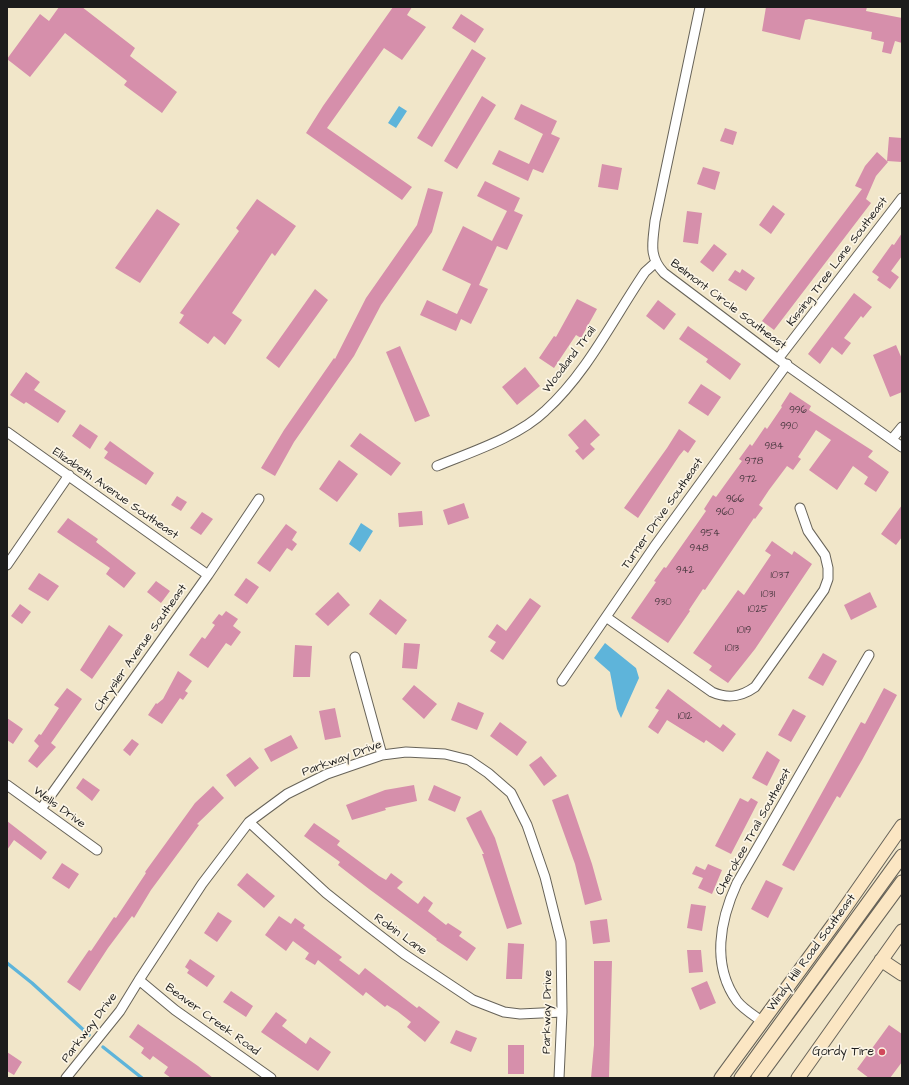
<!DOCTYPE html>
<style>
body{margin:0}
#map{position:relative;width:909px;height:1085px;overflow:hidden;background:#f1e6c9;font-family:"Architects Daughter",sans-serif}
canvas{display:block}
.frame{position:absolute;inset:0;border:8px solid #1c1c1c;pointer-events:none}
</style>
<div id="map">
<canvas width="909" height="1085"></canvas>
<div class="frame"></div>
</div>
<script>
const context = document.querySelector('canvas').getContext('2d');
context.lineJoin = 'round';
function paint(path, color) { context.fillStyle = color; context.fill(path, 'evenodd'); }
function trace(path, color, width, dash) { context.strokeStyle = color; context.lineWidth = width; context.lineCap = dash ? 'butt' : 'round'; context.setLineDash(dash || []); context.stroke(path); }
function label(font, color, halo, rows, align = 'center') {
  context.font = font + ' "Architects Daughter",sans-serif'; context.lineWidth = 3.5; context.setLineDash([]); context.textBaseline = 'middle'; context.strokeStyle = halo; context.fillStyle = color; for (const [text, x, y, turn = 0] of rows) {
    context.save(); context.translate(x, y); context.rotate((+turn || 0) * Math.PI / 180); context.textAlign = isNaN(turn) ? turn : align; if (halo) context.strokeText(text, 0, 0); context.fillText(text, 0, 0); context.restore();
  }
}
paint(new Path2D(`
 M399 106 407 111 396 128 388 123Z
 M361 523 373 531 360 552 349 544Z
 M605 643 636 668 639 678 621 718 617 709 610 672 594 658Z`), '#5eb4da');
trace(new Path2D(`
 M7 963 32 983 89 1035
 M103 1047 142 1078`), '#5eb4da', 3.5);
paint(new Path2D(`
 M59 7H82L135 48 130 56 177 92 162 113 124 85 127 81 65 33 30 77 7 59 40 14 49 21Z
 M393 7H412L407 15 426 27 402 60 384 48 327 128 412 187 402 200 306 133 323 106Z
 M766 7H867L866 11 902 18V43L895 41 891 54 882 52 884 42 871 39 872 32 809 19 805 20 800 40 762 31Z
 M461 14 484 29 475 43 452 28Z
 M472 49 486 58 432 147 417 138Z
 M482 96 496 105 457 169 444 161Z
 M521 104 557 121 551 134 560 138 543 173 533 169 528 181 492 164 499 150 529 164 543 134 514 119Z
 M725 128 737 132 733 145 720 141Z
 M889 137 902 138V162L887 161 888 162 876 176 866 199 871 203 774 330 762 321 862 189 855 186 865 166 877 152 887 161Z
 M602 164 622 168 618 190 598 187Z
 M703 167 720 172 715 190 697 184Z
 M485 181 520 198 514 211 523 215 507 250 497 246 479 285 488 289 471 324 461 319 456 331 420 315 427 300 457 314 471 284 442 270 463 226 492 241 507 211 477 196Z
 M428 188 443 192 432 232 381 305 354 356 294 442 275 476 261 468 284 430 334 358 335 359 366 298 417 225Z
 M257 199 296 226 275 256 272 253 232 313 242 320 225 345 214 336 208 344 179 323 184 315 180 313 239 231 236 228Z
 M773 205 785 214 771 234 759 225Z
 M157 209 180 224 140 283 115 268Z
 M687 211 702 213 698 244 683 242Z
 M902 233V256L891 271 899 277 890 289 877 280 879 277 872 272 892 244 894 245Z
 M714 244 727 254 713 272 700 262Z
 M742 269 755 278 746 291 728 280 735 270 740 273Z
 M315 289 328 300 279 368 266 358Z
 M854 293 872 307 863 318 861 316 844 338 851 343 842 355 832 347 820 364 808 354Z
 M577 299 597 309 581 338 576 335 554 368 539 358 554 336 556 337Z
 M658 300 676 314 664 330 646 316Z
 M688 326 741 364 730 380 706 362 708 359 679 339Z
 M896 345 902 359V392L890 397 873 355Z
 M400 346 430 416 415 422 386 352Z
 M525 367 540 386 517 405 502 387Z
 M26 372 40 382 34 390 66 411 58 423 26 402 24 404 10 395Z
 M701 384 721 397 708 416 688 403Z
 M790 392 811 406 809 410 873 451 868 457 889 472 876 492 864 484 868 477 853 466 837 490 809 470 831 440 816 430 798 457 801 459 793 470 787 466 769 490 759 505 763 508 755 519 754 518 705 590 703 589 689 610 690 611 668 643 631 618 656 582 654 581 664 567 666 568 706 511 704 509 713 495 716 497 742 461 739 459 750 444 752 446 765 427 767 429 782 407 781 406Z
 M585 419 600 435 590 444 595 449 583 460 575 451 579 448 568 435Z
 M80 424 98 436 90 449 72 436Z
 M679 429 696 441 688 453 684 450 679 456 638 518 624 508 667 448Z
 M360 433 401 463 391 476 350 446Z
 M110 441 154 473 146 485 104 458 108 452 104 449Z
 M339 460 358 474 337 502 319 489Z
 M177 496 187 502 181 511 171 505Z
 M464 503 469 518 448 525 443 510Z
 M902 505V537L896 545 881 534Z
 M422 511 423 525 399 527 398 513Z
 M202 512 213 519 201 535 190 528Z
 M68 518 98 539 96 542 136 573 124 588 106 574 110 568 57 532Z
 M286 524 297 532 292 540 297 544 292 551 287 548 270 572 257 563Z
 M772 541 792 555 794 551 812 564 755 649 728 683 709 670 712 666 693 653 738 590 744 595 771 555 765 551Z
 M39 573 59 586 48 601 28 589Z
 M246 578 259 587 247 604 234 595Z
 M156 581 170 591 161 603 147 592Z
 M338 592 350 605 328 626 315 614Z
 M870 592 877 607 851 620 844 605Z
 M530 598 541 606 503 660 490 651 496 642 488 637 497 624 506 631Z
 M380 599 407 620 396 635 369 614Z
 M20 604 31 612 22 624 11 616Z
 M226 611 238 619 233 626 241 632 231 646 226 643 208 668 189 655 202 637 205 639 215 625 212 623 219 614 222 616Z
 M109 625 123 635 92 679 80 670Z
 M404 643 420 644 417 669 402 668Z
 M295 645 312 646 310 677H293Z
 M823 653 837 661 823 686 808 678Z
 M178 671 192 681 185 691 188 693 183 700 180 698 162 724 148 715 156 703 157 704 163 699Z
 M414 685 437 704 424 719 402 699Z
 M67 688 82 699 51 743 56 747 37 768 28 761 39 746 34 741 39 734 41 735 59 708 54 705Z
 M884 688 897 695 862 760 840 798 837 796 794 871 782 865 861 722 865 724Z
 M668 689 720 728 723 724 736 734 723 752 706 740 704 743 667 720 658 734 648 727 659 710 655 708Z
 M458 702 484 713 477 730 451 720Z
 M335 708 341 737 325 740 319 711Z
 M793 709 806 716 791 742 778 735Z
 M7 718 23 729 13 744 7 740Z
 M500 722 527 742 517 756 490 736Z
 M291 735 298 748 271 762 264 749Z
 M132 739 139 744 130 756 123 750Z
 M767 751 780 760 767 786 752 778Z
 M541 756 557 776 544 786 529 765Z
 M250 757 259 768 235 787 226 775Z
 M83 778 100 790 92 801 76 788Z
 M414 785 417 801 385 808 386 810 352 820 346 805 385 790Z
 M434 785 461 797 455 812 428 800Z
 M213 786 224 798 197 824 199 825 151 890 134 918 132 916 108 948 80 991 67 982 89 950 91 951 114 917 116 918 146 873 145 872 195 803Z
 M568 794 592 864 602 900 585 905 575 864 552 800Z
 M740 798 748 802 751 798 758 802 731 854 715 846Z
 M481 810 495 838 522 924 507 929 482 854H484L466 818Z
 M7 821 47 852 41 860 14 840 7 850Z
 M314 823 340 841 337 845 379 876 386 880 391 873 403 882 397 888 418 904 424 896 433 903 428 911 446 925 448 923 462 932 459 936 476 948 467 961 436 940 437 939 369 889 338 865 340 862 304 836Z
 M62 863 79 874 69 889 52 878Z
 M708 864 722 870 712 894 698 888 703 878 692 874 696 866 705 870Z
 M247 873 275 896 264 908 237 885Z
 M766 880 783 888 768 918 751 909Z
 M691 904 706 906 702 931 687 928Z
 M218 912 232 921 217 942 204 933Z
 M279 916 291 924 295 918 305 925 303 928 342 957 339 960 359 975 365 968 417 1008 419 1006 440 1022 425 1042 407 1027 411 1022 397 1011 387 1005 385 1007 366 992 363 996 318 960 315 965 305 959 309 953 293 941 286 951 265 935Z
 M607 919 610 942 593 944 590 921Z
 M508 943 524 944 522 979H506Z
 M687 950H701L703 972 689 973Z
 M190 959 215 976 207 987 187 973 189 970 185 967Z
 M594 961H612L609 1078H591L594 1045Z
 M707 981 716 1003 700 1010 691 988Z
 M231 991 253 1006 246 1017 223 1002Z
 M276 1012 287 1020 282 1026 306 1044 310 1037 331 1052 318 1071 261 1032Z
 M138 1024 198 1066 213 1078H171L164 1073 168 1067 153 1056 150 1060 141 1053 144 1048 129 1037Z
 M889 1025 902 1034V1062L890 1078H869L857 1069Z
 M456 1030 477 1038 471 1052 450 1043Z
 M508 1045H524V1074H508Z
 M7 1052 22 1062 14 1075 7 1071Z`), '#d68fab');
const street = new Path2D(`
 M700 7 655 221C653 242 648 256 664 273L778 359 902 447
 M778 359 902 198
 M7 432 208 575
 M892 439 902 427
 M437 466C471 452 518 437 545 411 587 373 613 319 645 272L655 263
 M7 565 69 475
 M606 617 712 692C728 699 741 697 755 687L824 590 828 579V568L825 555 808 531 800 508
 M355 657 382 755
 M562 681 654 547 787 364
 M7 785 97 850
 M41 809 208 575 259 499
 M249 822 326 893 365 924 404 954 473 1000 504 1012 520 1014 562 1012
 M139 980 175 1010 271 1078
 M763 1022C755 1016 743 1009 737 1001 711 965 720 920 737 883L869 655
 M66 1078 120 1011 139 980 202 884 249 822 287 794 327 774 382 755 406 752 445 754 469 760 488 773 511 793 527 825 545 877 561 941 562 1012 559 1078`);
const secondary = new Path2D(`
 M881 960 902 974
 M721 1078 833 925 902 826
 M741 1078 902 856
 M758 1078 902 882
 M798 1078 902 931`);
trace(street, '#676359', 11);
trace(secondary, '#676359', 15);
trace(street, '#fff', 9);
trace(secondary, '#fbe6c3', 13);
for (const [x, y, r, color] of [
 [882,1052,4,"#d1495b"]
]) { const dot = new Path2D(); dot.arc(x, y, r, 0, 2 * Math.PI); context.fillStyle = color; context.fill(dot); trace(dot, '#fcf5e5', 1.5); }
label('10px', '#4a3940', null, [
 ["996",798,411],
 ["990",789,427],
 ["984",774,447],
 ["978",754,462],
 ["972",748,480],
 ["966",735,500],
 ["960",725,513],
 ["954",710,534],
 ["948",699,549],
 ["942",685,571],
 ["1037",780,576],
 ["1031",768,595],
 ["930",663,603],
 ["1025",758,610],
 ["1019",744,631],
 ["1013",732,649],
 ["1012",685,717]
]);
label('12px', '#1c1c1c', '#fcf5e5', [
 ["Kissing Tree Lane Southeast",838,262,-53],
 ["Belmont Circle Southeast",728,305,37],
 ["Woodland Trail",570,360,-53],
 ["Elizabeth Avenue Southeast",115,494,35],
 ["Turner Drive Southeast",663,514,-55],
 ["Chrysler Avenue Southeast",141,648,-55],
 ["Parkway Drive",342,759,-20],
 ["Wells Drive",59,808,36],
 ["Cherokee Trail Southeast",754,832,-61],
 ["Robin Lane",400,935,36],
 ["Windy Hill Road Southeast",812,953,-54],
 ["Parkway Drive",548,1012,-89],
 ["Beaver Creek Road",212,1020,36],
 ["Parkway Drive",90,1028,-53]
]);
label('12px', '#1c1c1c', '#fcf5e5', [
 ["Gordy Tire",874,1052]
], 'right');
</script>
